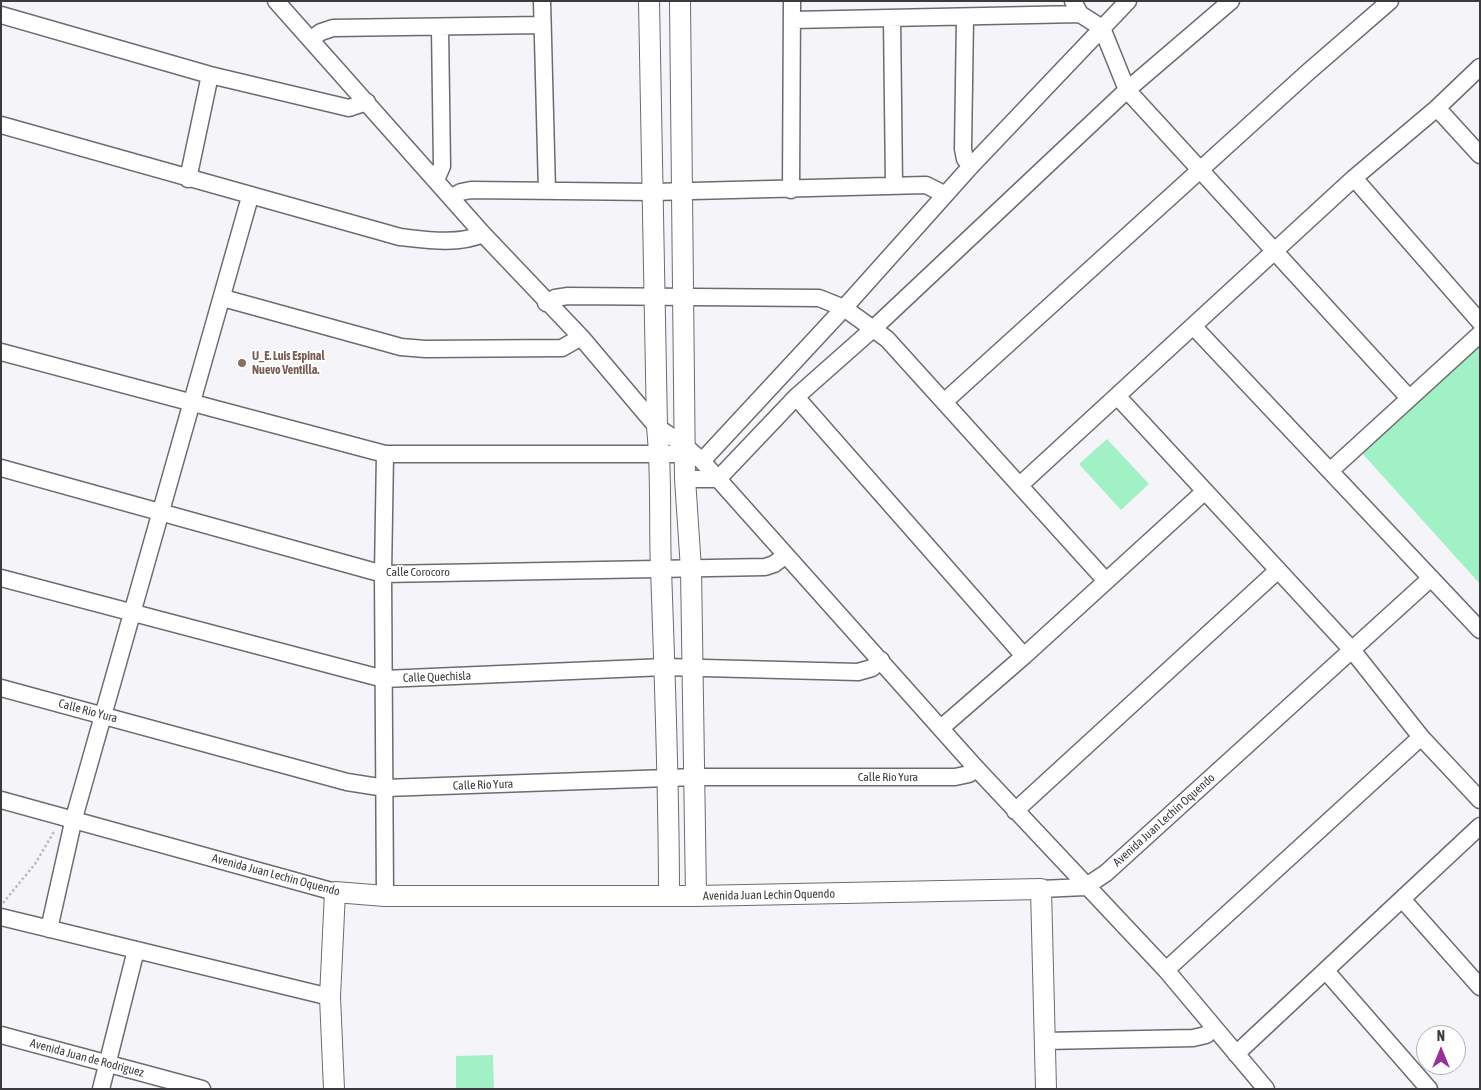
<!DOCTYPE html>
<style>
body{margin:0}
#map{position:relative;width:1481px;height:1090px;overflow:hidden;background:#f4f4f9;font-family:"Asap Condensed",sans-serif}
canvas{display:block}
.frame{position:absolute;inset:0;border:2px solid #3b3b3d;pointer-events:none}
.north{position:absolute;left:1416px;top:1025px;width:50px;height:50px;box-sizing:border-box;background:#fff;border:1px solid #b1b1b1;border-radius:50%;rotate:0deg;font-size:14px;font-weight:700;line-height:20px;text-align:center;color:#3b3b3d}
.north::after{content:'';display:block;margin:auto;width:18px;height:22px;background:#953299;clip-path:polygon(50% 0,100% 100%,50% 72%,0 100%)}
</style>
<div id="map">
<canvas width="1481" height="1090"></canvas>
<div class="frame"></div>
<div class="north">N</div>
</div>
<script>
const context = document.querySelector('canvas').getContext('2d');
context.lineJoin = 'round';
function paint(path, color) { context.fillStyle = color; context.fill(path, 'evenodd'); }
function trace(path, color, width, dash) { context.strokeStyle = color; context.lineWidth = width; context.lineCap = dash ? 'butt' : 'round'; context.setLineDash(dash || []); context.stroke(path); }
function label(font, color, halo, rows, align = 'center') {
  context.font = font + ' "Asap Condensed",sans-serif'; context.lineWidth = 4; context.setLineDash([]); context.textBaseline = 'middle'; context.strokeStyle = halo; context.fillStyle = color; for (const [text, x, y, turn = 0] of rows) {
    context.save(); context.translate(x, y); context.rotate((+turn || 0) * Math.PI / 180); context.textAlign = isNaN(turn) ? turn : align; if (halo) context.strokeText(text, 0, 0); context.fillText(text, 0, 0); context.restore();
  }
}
paint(new Path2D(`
 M1480 345V584L1361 452Z
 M1107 439 1149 484 1121 510 1079 464Z
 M493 1055 494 1089H456V1056Z`), '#a2f1c6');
const minor = new Path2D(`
 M276 1 483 234 581 337 657 427 684 445 702 461 976 768 1166 970 1266 1089
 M542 1 547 191
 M1073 1 1080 14 1102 28 1127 90 1409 398
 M1 15 210 75 349 108 367 102
 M965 18 963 149 965 159 971 166
 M892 19 894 185
 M792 20 1080 14
 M311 39 321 32 333 28 542 25
 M1437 108 1480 155
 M1 125 400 237C427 240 458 245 483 234
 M1354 178 1480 322
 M188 179 210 75
 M436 180 442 166 440 28
 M791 190 792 1
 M452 197 461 192 471 190 654 192 926 185 944 194
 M223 298 401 347 425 349 562 348 581 337
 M546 303 555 298 568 296 819 298 844 308 887 339 1106 581
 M1194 327 1480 630
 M1 352 385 454H685
 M796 397 1024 656
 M1118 397 1352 650 1421 737 1480 800
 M944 402 1307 73 1390 1
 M385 454 383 574 385 896
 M702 461 844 308 971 166 1128 1
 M1 468 383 574 765 567 774 564 785 556
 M1330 471 1480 334
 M685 479H718L796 397 874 328 1127 90 1231 1
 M1020 485 1354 178 1437 108 1480 67
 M1 578 384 679 665 667 858 672 872 668 881 660
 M1 688 347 782 385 788 696 777H955L969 774 976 768
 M941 728 1024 656 1205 491
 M1 800 335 892
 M1015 811 1277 571
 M1041 889 1085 887 1106 873 1431 578
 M1402 899 1480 987
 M1 917 330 997
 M49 929 74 818 250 197
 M1166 970 1421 737
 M1326 971 1429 1089
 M1 1035 202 1089
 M1044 1041 1193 1038 1206 1035 1213 1028
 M1236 1054 1480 826
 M101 1089 136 950`);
const tertiary = new Path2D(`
 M649 1 657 427C662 474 659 522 661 570 665 679 669 787 669 896
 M680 1 685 479 691 569 696 896
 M334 1089 330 997 335 892 385 896H696L1041 889 1046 1089`);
trace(minor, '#6c6c70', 19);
trace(tertiary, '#6c6c70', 22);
trace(new Path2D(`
 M3 903 35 864 55 830`), '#bbbbbf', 2.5, [2.5, 2.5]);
trace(minor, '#fff', 16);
trace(tertiary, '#fff', 20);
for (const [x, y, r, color] of [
 [242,363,5,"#8d6e63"]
]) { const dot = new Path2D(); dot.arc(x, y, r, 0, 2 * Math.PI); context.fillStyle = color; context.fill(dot); trace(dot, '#fff', 2); }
label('bold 12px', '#785e54', '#fff', [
 ["U_E. Luis Espinal",252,356],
 ["Nuevo Ventilla.",252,370]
], 'left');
label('12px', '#3b3b3d', '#fff', [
 ["Calle Corocoro",418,572],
 ["Calle Quechisla",437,677,-2],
 ["Calle Rio Yura",88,711,15],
 ["Calle Rio Yura",888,777],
 ["Calle Rio Yura",483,785,-2],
 ["Avenida Juan Lechin Oquendo",1164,820,-42],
 ["Avenida Juan Lechin Oquendo",276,875,15],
 ["Avenida Juan Lechin Oquendo",769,895,-1],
 ["Avenida Juan de Rodriguez",87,1058,15]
]);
</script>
